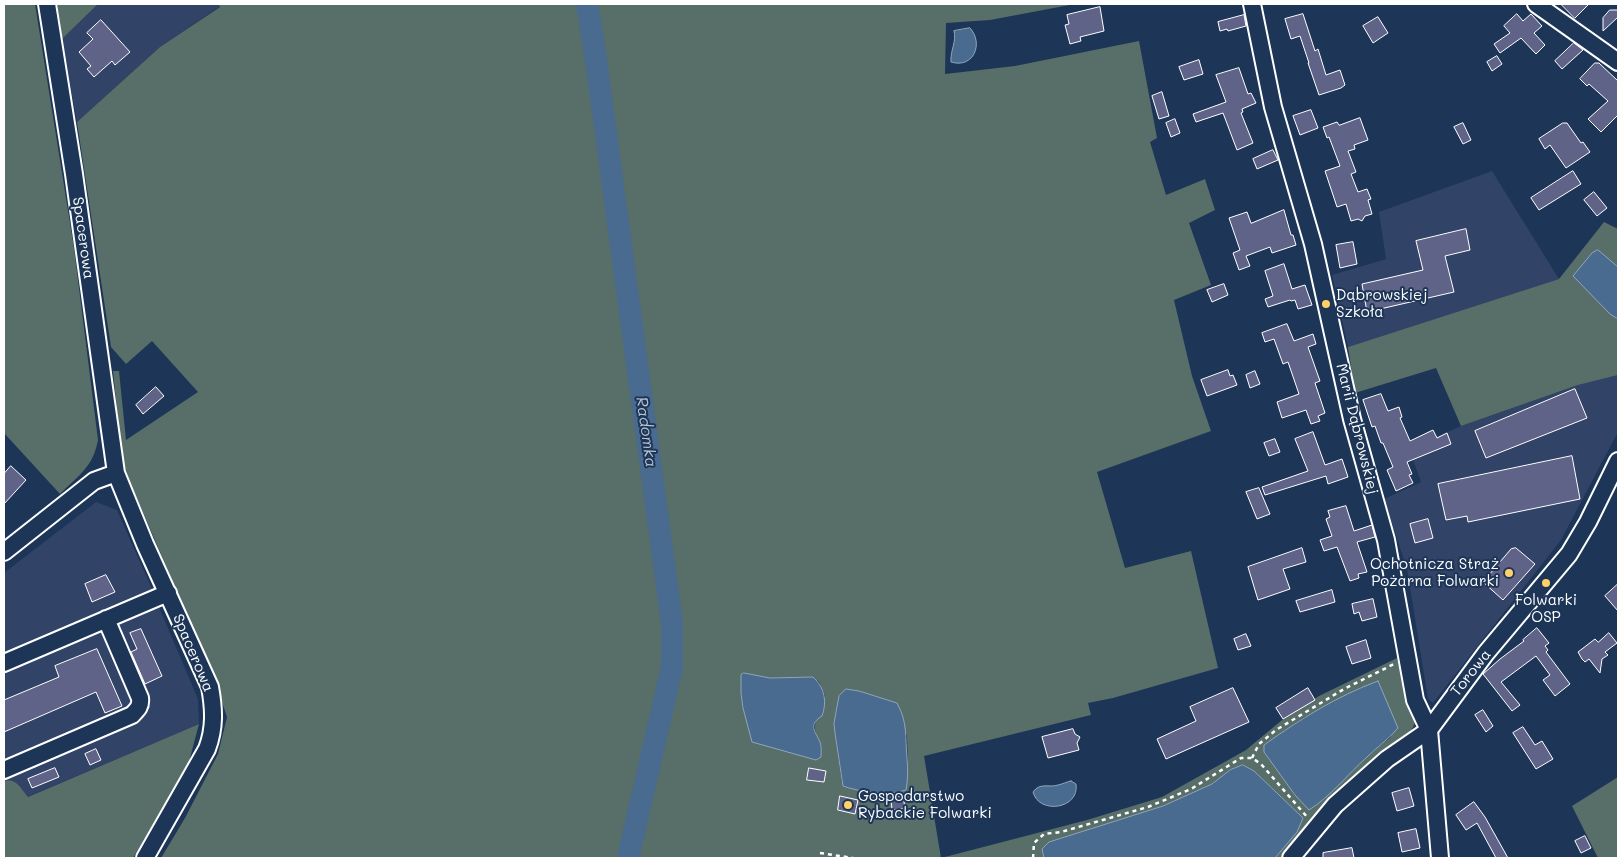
<!DOCTYPE html>
<meta charset="utf-8">
<style>
body{margin:0}
#map{position:relative;width:1622px;height:862px;overflow:hidden;background:#1d3557;font-family:Mali,sans-serif}
canvas{display:block}
.frame{position:absolute;inset:0;border:5px solid #fff;pointer-events:none}
</style>
<div id="map">
<canvas width="1622" height="862"></canvas>
<div class="frame"></div>
</div>
<script>
const context = document.querySelector('canvas').getContext('2d');
context.lineJoin = 'round';
function paint(path, color) { context.fillStyle = color; context.fill(path, 'evenodd'); }
function trace(path, color, width, dash) { context.strokeStyle = color; context.lineWidth = width; context.lineCap = dash ? 'butt' : 'round'; context.setLineDash(dash || []); context.stroke(path); }
function label(font, color, halo, rows, align = 'center') {
  context.font = font + ' Mali,sans-serif'; context.lineWidth = 4; context.setLineDash([]); context.textBaseline = 'middle'; context.strokeStyle = halo; context.fillStyle = color; for (const [text, x, y, turn = 0] of rows) {
    context.save(); context.translate(x, y); context.rotate((+turn || 0) * Math.PI / 180); context.textAlign = isNaN(turn) ? turn : align; if (halo) context.strokeText(text, 0, 0); context.fillText(text, 0, 0); context.restore();
  }
}
paint(new Path2D(`
 M98 4H218L220 6 160 47 77 122 62 39Z
 M1492 171 1559 279 1348 347 1332 275 1386 259 1379 212Z
 M1618 375V432L1561 540 1433 703 1428 699 1407 569 1384 499 1421 482 1409 449 1461 426 1578 385Z
 M96 502 117 510 152 589 147 596 152 607H159L198 699 199 724 27 797 4 781V573Z`), '#314366');
paint(new Path2D(`
 M4 4H35L74 248 98 440C93 467 79 475 60 494L4 433Z
 M57 4H98L62 39Z
 M218 4H1075L990 20 946 23 945 74 1015 66 1139 41 1157 138 1150 142 1166 195 1205 179 1215 210 1189 223 1211 285 1174 300 1192 376 1211 431 1097 472 1125 568 1191 551 1218 668 1113 698 1088 703 1091 715 924 756 941 858 1087 820 1162 797 1246 750 1282 720 1319 696 1397 658 1415 723 1411 731 1398 741 1399 743 1304 831 1283 858H1275L1297 832 1303 818 1254 771 1243 765 1230 770 1212 784 1163 806 1049 842 1042 849 1044 858H161L185 818 218 754 227 717 213 675 123 466 113 371H119L126 440 198 392 152 341 126 364 111 347 77 122 160 47 220 7ZM744 673 770 678 813 677 819 682 825 696C819 714 809 726 820 742L785 750 753 742 743 708 741 693V675ZM1362 687 1391 737 1367 756 1295 795 1264 752V745L1303 718ZM859 691 897 703 907 736 908 768 884 792C869 791 855 792 842 783L835 733 834 723 839 696Z
 M1604 222 1618 229V375L1578 385 1461 426 1436 368 1355 393 1348 347 1559 279Z
 M199 724 186 773 133 858H4V781C16 777 21 789 28 797Z
 M1618 777V858H1598L1572 806Z`), '#586e69');
const water = new Path2D(`
 M970 28C984 43 974 69 951 62 950 51 957 41 954 31Z
 M1598 250 1618 267V319L1610 314 1573 276 1592 253Z
 M744 673 770 678 813 677C825 688 827 702 822 716 809 724 814 730 819 740 822 745 821 752 821 757L816 760 752 742 743 708 741 693V675Z
 M1378 681 1398 728C1389 739 1377 747 1367 757 1347 775 1331 796 1309 810L1295 795 1264 752V745C1299 720 1337 696 1378 681Z
 M846 689 859 691 897 703C908 723 905 737 907 758 908 769 908 779 906 790 889 796 859 792 843 786L835 733 834 723 839 696Z
 M1243 765 1254 771 1303 818 1297 832 1275 858H1044L1042 849 1049 842 1163 806 1212 784 1230 770Z
 M1071 781 1076 784C1080 809 1039 815 1033 792 1040 782 1049 788 1058 785 1063 784 1066 782 1071 781Z`);
paint(water, '#486b8f');
trace(water, '#91a6bc', 1);
trace(new Path2D(`
 M587 4 596 60 672 623V667L628 858`), '#486b8f', 22);
const building = new Path2D(`
 M1561 4H1589L1575 18Z
 M1100 7 1104 31 1080 37 1081 41 1070 44 1065 25 1069 24 1067 15Z
 M1610 10H1618V17L1603 31V18Z
 M1303 14 1315 51 1318 49 1326 75 1340 70 1345 85 1341 88 1319 95 1308 63H1309L1300 36 1291 39 1285 19Z
 M1517 14 1523 21 1531 14 1542 26 1534 33 1545 45 1536 54 1521 38 1500 53 1494 44 1510 33 1504 26Z
 M1244 15 1246 26 1228 31 1227 29 1220 31 1218 22Z
 M1378 17 1388 33 1373 43 1363 26Z
 M101 20 130 52 115 65 112 61 94 77 87 69 91 66 79 52 93 39 87 33Z
 M1574 43 1583 50 1562 69 1555 61Z
 M1497 56 1502 64 1492 71 1487 62Z
 M1199 60 1203 74 1184 80 1179 67Z
 M1595 63H1599L1618 81V115L1601 132 1588 119 1608 101 1589 84 1587 86 1580 79Z
 M1239 68 1248 94 1251 93 1256 103 1242 109 1243 112 1241 113 1253 143 1237 150 1223 113 1196 122 1193 114 1226 102 1216 75Z
 M1162 92 1169 116 1159 119 1152 96Z
 M1311 110 1318 128 1300 135 1293 116Z
 M1360 118 1368 140 1354 145 1355 149 1348 151 1356 172 1351 174 1358 192 1367 189 1371 199 1368 200 1372 214 1365 216 1362 221 1358 219 1351 221 1346 204 1337 207 1325 171 1340 166 1329 137 1327 138 1323 127 1337 122 1339 125Z
 M1175 119 1180 133 1171 137 1166 123Z
 M1463 123 1471 140 1463 144 1454 127Z
 M1563 123H1567L1581 143 1583 142 1590 152 1566 168 1550 145 1545 149 1539 139Z
 M1273 150 1278 160 1257 169 1253 159Z
 M1573 171 1581 184 1539 210 1531 198Z
 M1594 192 1607 208 1597 216 1584 200Z
 M1284 210 1291 235H1293L1296 245 1272 253 1270 247 1246 256 1250 266 1239 270 1233 253 1240 250 1229 218 1247 212 1251 223Z
 M1466 229 1470 250 1445 256 1454 292 1367 312 1362 284 1423 270 1416 241Z
 M1353 242 1357 264 1340 268 1336 245Z
 M1284 264 1292 289 1305 285 1312 305 1298 309 1295 300 1291 301 1290 300 1268 307 1265 299 1273 296 1265 271Z
 M1224 284 1228 295 1212 302 1207 290Z
 M1287 324 1294 341 1313 334 1316 344 1308 347 1320 381 1315 383 1325 413 1318 416 1320 421 1311 424 1306 410 1282 418 1277 402 1299 394 1288 362 1283 364 1274 339 1265 342 1262 333Z
 M1228 370 1230 376 1233 375 1237 385 1207 396 1201 380Z
 M1255 371 1260 384 1250 388 1246 375Z
 M156 387 164 396 143 414 136 405Z
 M1575 389 1587 418 1486 458 1475 431Z
 M1381 394 1388 411 1399 407 1402 417 1400 418 1410 441 1433 430 1437 438 1447 433 1451 444 1407 462 1412 474 1409 475 1413 483 1396 491 1387 470 1393 467 1383 443H1381L1375 426 1372 427 1363 400Z
 M1313 432 1325 465 1342 459 1348 477 1328 484 1326 476 1265 495 1262 487 1308 471 1295 439Z
 M1275 439 1280 452 1269 456 1264 443Z
 M1572 456 1580 499 1468 522 1467 516 1446 520 1438 484Z
 M11 466 26 480 4 504V474Z
 M1259 488 1270 514 1257 519 1246 492Z
 M1346 506 1354 531 1372 525 1375 537 1357 542 1367 572 1358 574 1359 578 1350 581 1337 547 1324 551 1320 540 1332 536 1326 519 1330 517 1328 511Z
 M1428 519 1433 538 1415 543 1410 524Z
 M1302 548 1306 562 1283 569 1290 589 1258 600 1248 567Z
 M1516 548 1535 564 1503 600 1483 582 1511 549Z
 M106 575 115 592 92 602 85 584Z
 M1618 584V611L1605 596Z
 M1332 590 1335 602 1300 612 1296 601Z
 M1373 599 1377 617 1362 621 1359 612 1354 614 1352 604Z
 M1537 628 1549 643 1545 646 1548 650 1546 652 1570 684 1555 696 1543 680 1550 675 1536 656 1501 682 1520 705 1512 711 1483 674 1500 659 1524 641 1523 640Z
 M141 629 162 676 145 684 131 652 137 649 130 633Z
 M1609 633 1617 643 1605 652 1608 655 1602 659 1600 673 1589 659 1585 662 1582 659 1578 652 1595 639 1598 642Z
 M1246 634 1251 646 1238 650 1234 639Z
 M1366 640 1371 658 1352 664 1346 647Z
 M97 649 122 706 105 713 96 692 4 732V700L59 677 55 666Z
 M1233 688 1249 722 1166 759 1157 739 1196 721 1190 707Z
 M1308 688 1315 700 1283 719 1276 708Z
 M1483 710 1493 726 1486 732 1475 715Z
 M1523 727 1535 745 1542 741 1553 759 1536 769 1513 733Z
 M1073 729 1075 734 1080 737 1077 743 1079 750 1048 758 1042 737Z
 M96 749 101 760 90 765 85 754Z
 M55 768 59 777 32 788 28 779Z
 M809 768 826 771 824 782 807 780Z
 M1409 788 1414 806 1397 811 1392 793Z
 M840 796 858 800 855 814 838 810Z
 M903 796 905 808 892 810 891 798Z
 M1474 802 1485 817 1508 858H1496L1477 823 1466 830 1456 815Z
 M1416 829 1420 848 1402 852 1398 833Z
 M1585 836 1591 848 1581 853 1575 841Z
 M1352 848 1354 858H1323V853Z`);
paint(building, '#606388');
trace(building, '#fff', 1);
const minor = new Path2D(`
 M47 4 74 174 116 473 145 544 210 687C214 709 215 728 207 749L145 858
 M1252 4 1273 107 1313 244 1352 419 1386 540 1415 700 1429 730 1440 858
 M1536 4 1618 62
 M4 552 94 481 116 473
 M4 663 168 593
 M4 770 132 715C138 709 141 706 140 698L106 619
 M1291 858 1335 805 1387 759 1429 730 1486 653 1569 554 1588 522 1618 461`);
trace(minor, '#fff', 20);
trace(new Path2D(`
 M1252 758 1259 744 1276 730 1344 689 1394 664
 M820 853 853 858
 M1033 858 1034 843 1044 834 1061 832 1148 807 1191 789 1241 758H1252L1261 764 1308 818`), '#fff', 2.5, [4, 4]);
trace(minor, '#1d3557', 16);
for (const [x, y, r, color] of [
 [1326,304,5,"#ffd166"],
 [1509,573,5,"#ffd166"],
 [1546,583,5,"#ffd166"],
 [848,805,5,"#ffd166"]
]) { const dot = new Path2D(); dot.arc(x, y, r, 0, 2 * Math.PI); context.fillStyle = color; context.fill(dot); trace(dot, '#1d3557', 2); }
label('15px', '#fff', '#1d3557', [
 ["Spacerowa",83,238,82],
 ["Marii Dąbrowskiej",1357,429,76],
 ["Spacerowa",193,653,67],
 ["Torowa",1471,673,-52]
]);
label('15px', '#fff', '#1d3557', [
 ["Dąbrowskiej",1336,295],
 ["Szkoła",1336,312],
 ["Ochotnicza Straż",1499,564,"right"],
 ["Pożarna Folwarki",1499,581,"right"],
 ["Folwarki",1546,600,"center"],
 ["OSP",1546,617,"center"],
 ["Gospodarstwo",858,796],
 ["Rybackie Folwarki",858,813]
], 'left');
label('italic 16px', '#b6c4d2', '#1d3557', [
 ["Radomka",646,432,82]
]);
</script>
